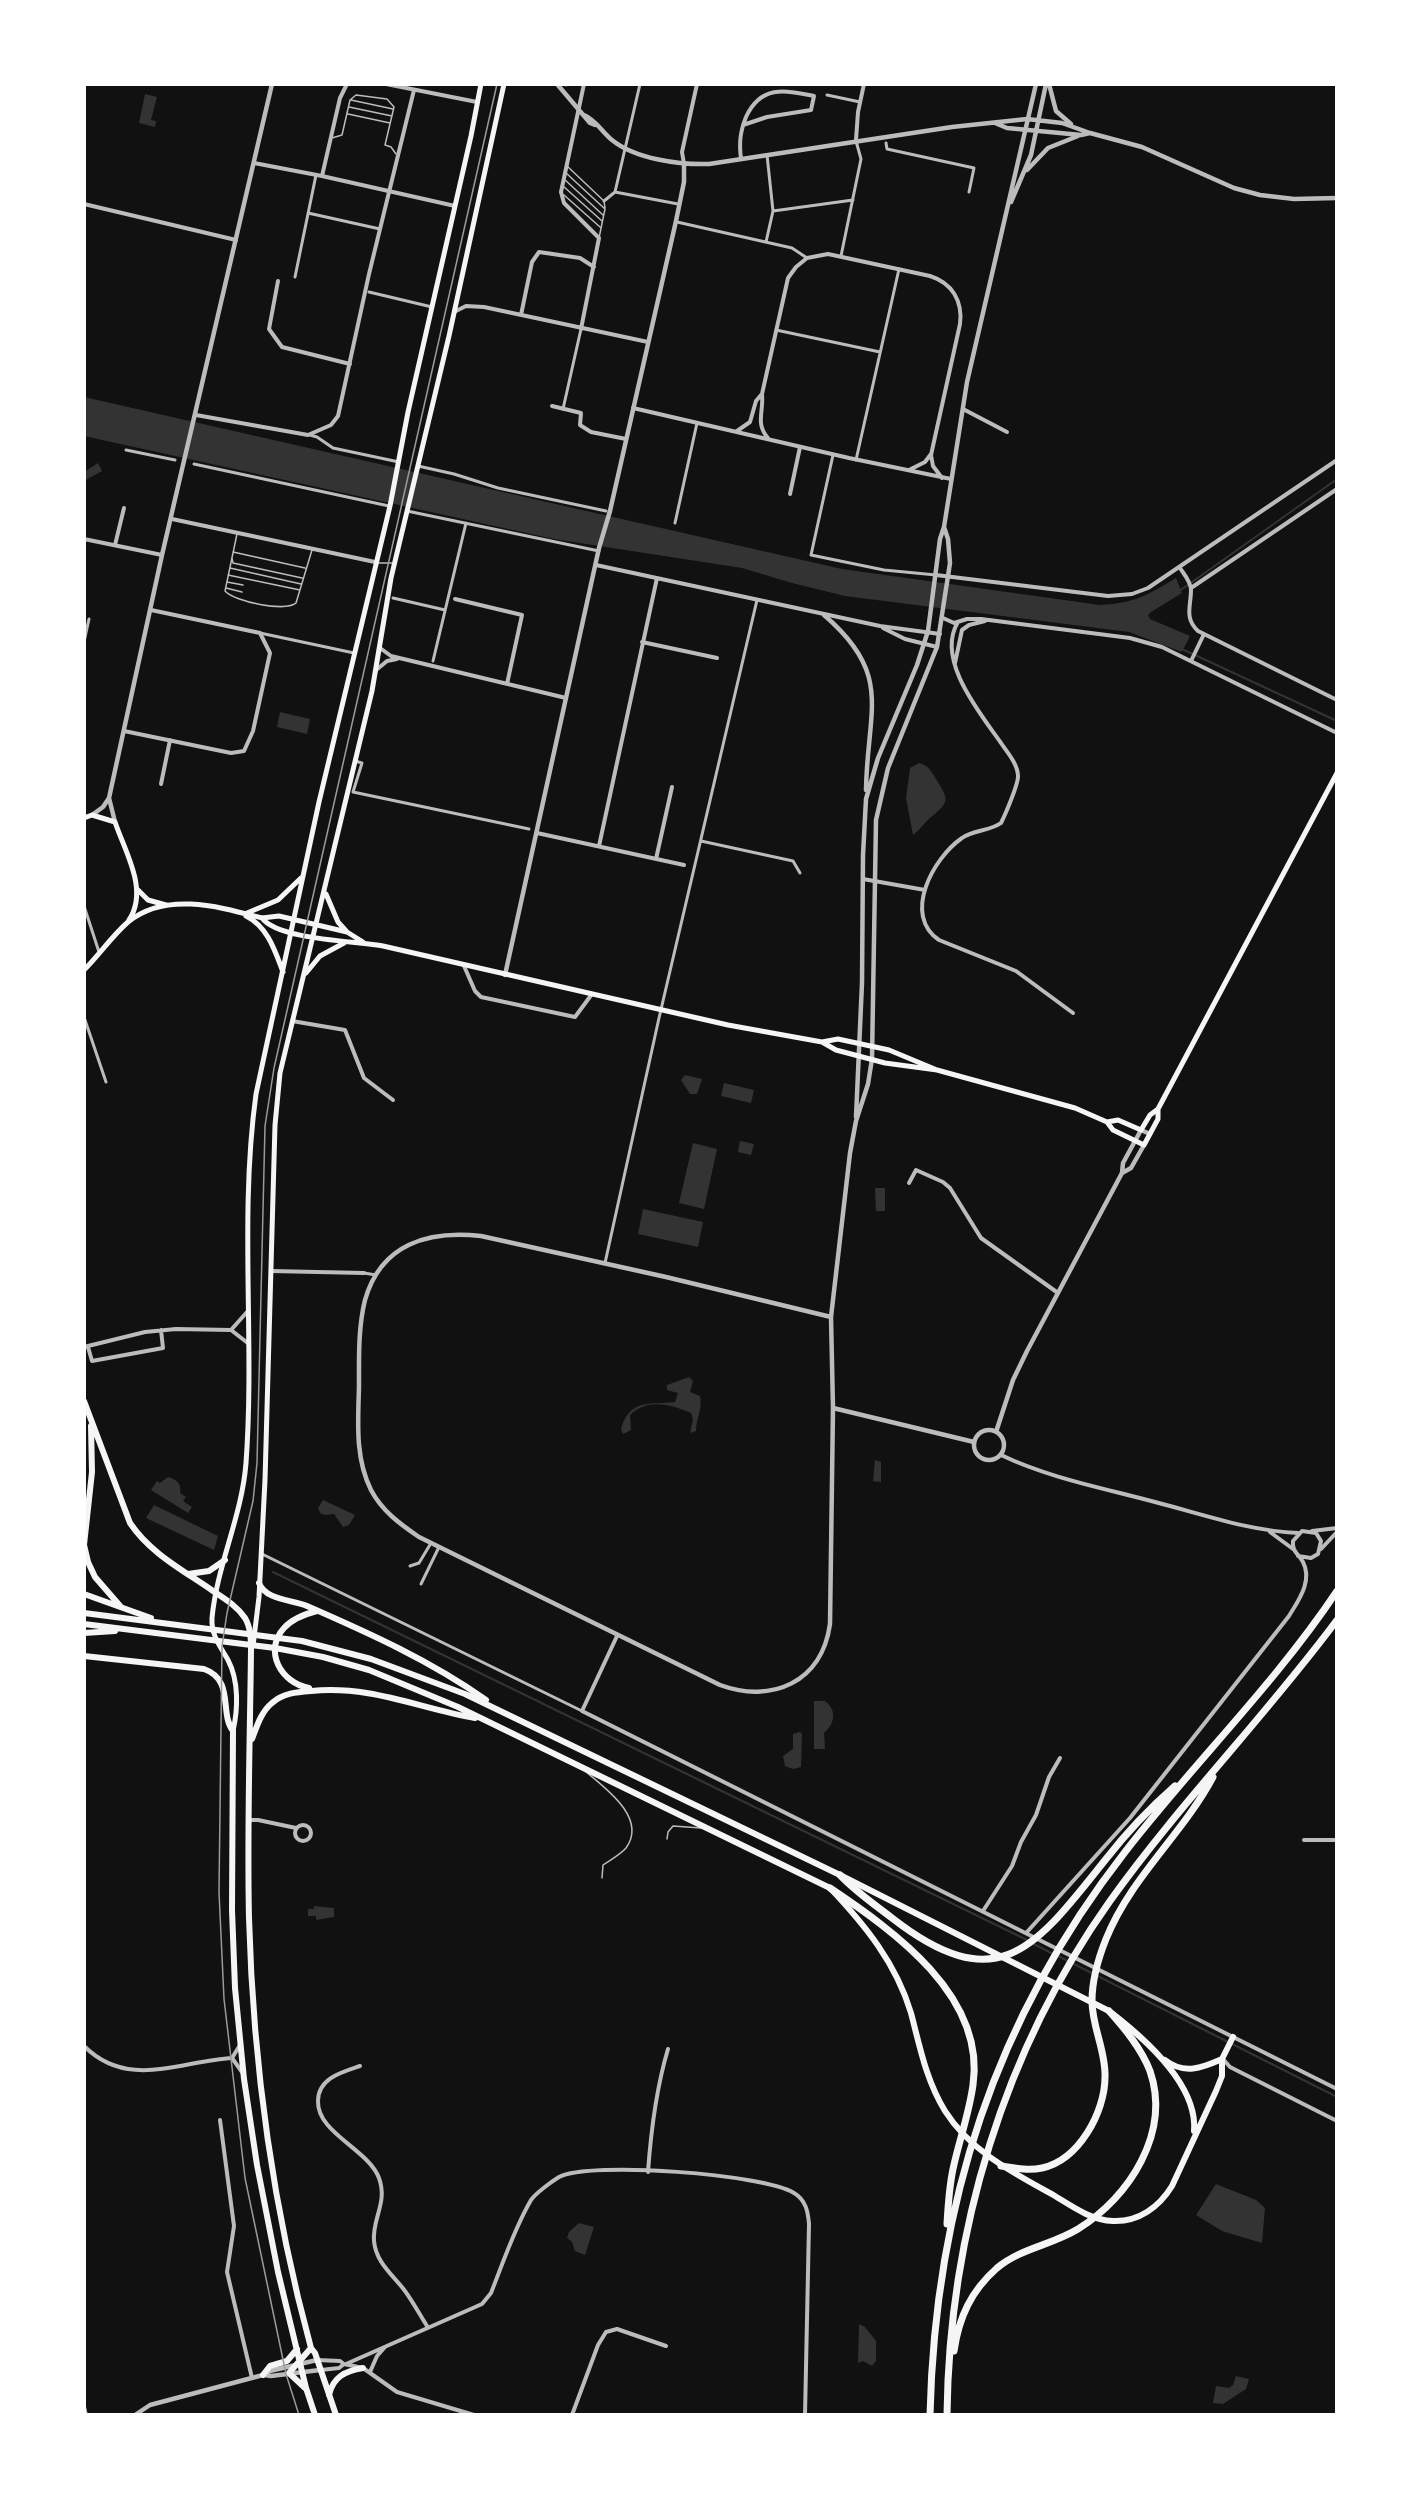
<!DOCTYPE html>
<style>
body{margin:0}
#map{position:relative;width:1421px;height:2499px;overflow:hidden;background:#111;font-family:"PT Sans Narrow",sans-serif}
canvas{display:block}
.frame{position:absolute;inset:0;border:86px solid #fff;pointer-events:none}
</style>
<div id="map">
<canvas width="1421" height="2499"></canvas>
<div class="frame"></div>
</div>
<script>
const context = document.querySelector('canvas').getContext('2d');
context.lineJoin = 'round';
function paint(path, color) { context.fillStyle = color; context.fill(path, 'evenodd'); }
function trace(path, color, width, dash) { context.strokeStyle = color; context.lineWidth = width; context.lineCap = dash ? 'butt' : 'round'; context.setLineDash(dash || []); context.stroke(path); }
paint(new Path2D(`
 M145 94 157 97 151 120 156 121 155 127 139 123Z
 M84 397 842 569 1100 605C1135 603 1146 596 1176 578L1182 593 1151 612 1148 615 1150 619 1190 636 1182 652 1129 632 845 596 792 583 742 568 554 539 84 436Z
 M98 463 102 471 84 481V472Z
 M280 712 310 719 307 734 277 727Z
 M919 763C928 765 931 771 936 779 950 801 949 802 930 818 924 823 919 831 913 835L906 798 910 768Z
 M685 1075 702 1079 697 1094H690L681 1080Z
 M724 1083 754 1090 751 1103 721 1096Z
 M740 1141 754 1144 751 1155 738 1152Z
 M693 1143 717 1149 704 1209 679 1203Z
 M875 1188H885V1211H876Z
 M643 1209 703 1222 698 1247 638 1234Z
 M689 1377 693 1381 690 1392 700 1396C703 1409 696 1418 696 1431L690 1433 693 1419 691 1413C671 1404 647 1398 630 1415L631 1430 623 1434 621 1429C630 1398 650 1405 675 1402L678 1393 667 1390V1385Z
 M875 1460 881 1462V1482L873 1481Z
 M168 1477C177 1479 182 1485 180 1493L186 1497 183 1501 192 1507 188 1513 151 1490 157 1481 160 1483Z
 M323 1500 355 1515 349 1525 343 1527 334 1514 325 1515 320 1513 318 1508Z
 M154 1505 218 1536 214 1550 146 1518Z
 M814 1701H825C837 1710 835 1724 824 1733L825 1749H814Z
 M800 1732 802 1734 801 1767 793 1769 785 1766 783 1756 793 1749V1734Z
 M314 1906 334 1908V1917L316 1920V1916H308V1909H314Z
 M1216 2184 1256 2200 1265 2208 1262 2243 1222 2231 1196 2215Z
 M579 2223 594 2227 585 2255 575 2251 572 2242 567 2238 569 2232Z
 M859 2324 865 2327 876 2341V2361L872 2366 863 2361 858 2363Z
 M1236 2376 1249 2379 1246 2389 1223 2404 1213 2403 1216 2386 1229 2388 1233 2385Z`), '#333');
trace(new Path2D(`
 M1178 592 1337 479
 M1182 649 1337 721
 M273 1572 1027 1940
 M1032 1943 1053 1954
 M1058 1956 1337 2097`), '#333', 2);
trace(new Path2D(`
 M351 100 393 109
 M349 107 392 116
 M348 114 390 123
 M332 138 342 135 350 100 356 95 387 99 394 107 385 145 391 147 396 154
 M567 166 604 201 605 208
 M566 173 605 209 599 238
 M564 179 603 215
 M563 186 602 221
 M564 195 600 227
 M237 534 225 591C235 602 285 612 296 603L312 550
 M233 552 305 568
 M232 558 233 563 302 578
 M379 563H392
 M230 568 301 584
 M228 575 300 590
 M227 582 243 585
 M226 588 242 592
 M585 1771C604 1787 648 1818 626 1848 620 1855 610 1860 603 1865L602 1878
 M667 1839 668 1832 673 1826 701 1828`), '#bcbcbc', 1.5);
trace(new Path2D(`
 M827 95 860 102
 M886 143 887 149 974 168 969 192
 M615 192 678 204
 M604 201 615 192 640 84
 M773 211 853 200
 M308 213 380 229
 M677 222 792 248 807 258
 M766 242 773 211 767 155
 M841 256 861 159 856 141
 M295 277 316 175
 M369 292 432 307
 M776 330 880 352
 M563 409 581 329
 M310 435 317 437 333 448 399 462
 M126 450 175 460
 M833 455 811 555 884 570 936 575
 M856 460 899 269
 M194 464 389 506
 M418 466 454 474 498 488 606 511
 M407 511 599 551
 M675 523 697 423
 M393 598 445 610
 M260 633 354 653
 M84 642 89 619
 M433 661 466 523
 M355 761 362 763 353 792 529 829
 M701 841 793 861 800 873
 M84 906 99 952
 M84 1017 106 1082
 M605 1263 659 1018 757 600
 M364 1273 376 1275
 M262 1554 582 1711
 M410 1566 419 1563 431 1543
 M421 1584 439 1547`), '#bcbcbc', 3);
trace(new Path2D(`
 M386 84 477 102
 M856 140 858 112 864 84
 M741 159C739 143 740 132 746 117 761 85 784 90 814 96L811 110 767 117 743 125
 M254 163 322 176 455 206
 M684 164 682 152 697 84
 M322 176 340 98 347 84
 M84 204 236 240
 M278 281 269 329 282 347 350 364
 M454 312 466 306 484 307 648 342
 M521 315 532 262 539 252 580 258 594 267
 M581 329 599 238 564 203 561 192 584 84
 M552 406 581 413 580 425 591 432 626 439
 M633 408 849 458 951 479
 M963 409 1007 432
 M196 415 308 435 331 425 338 416 369 274 414 90
 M737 431 750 422 756 401 761 395
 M768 438C755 424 764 411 762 394L788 278 796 267 807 258 828 254 930 276C952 283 963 301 960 324L931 455 933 466 942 478
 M909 470 925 462 931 454
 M790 494 800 447
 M172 519 375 562
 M84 539 162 555
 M115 545 124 508
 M596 565 880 626 940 634
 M1180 568C1184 574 1191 582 1191 590 1191 606 1184 618 1198 631L1337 700
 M936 575 1108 596 1132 594 1148 588 1337 460
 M1191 588 1337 489
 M455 599 522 615 507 684
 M943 618 954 623 967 619H981L1130 638 1162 647 1337 733
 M958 622C935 659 980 713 1001 743 1007 752 1017 763 1018 775 1019 783 1005 815 1001 823 990 831 973 830 962 838 933 858 902 915 939 940L1016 971 1073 1013
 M883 628 905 639 937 647
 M642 642 717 658
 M380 648 391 656 566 698
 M1191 661 1204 634
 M955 663 962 630 969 625 985 621
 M375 671 387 661 397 659
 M124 731 231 753 244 751 253 731 270 653 260 633 151 610
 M161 784 170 740
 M537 833 684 865
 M599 846 657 578
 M656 859 672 787
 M863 879 925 890
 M464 966 475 991 481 997 575 1017 592 994
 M292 1021 345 1030 364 1078 393 1100
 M909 1183 916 1170 943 1182 950 1188 981 1238 1058 1293
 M271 1271 364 1273
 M231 1330 247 1312
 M84 1347 145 1332 176 1329 231 1330 249 1344
 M88 1347 92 1361 163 1348 161 1330
 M1001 1455C1049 1478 1103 1488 1155 1502 1202 1514 1249 1531 1298 1533
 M1312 1531 1337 1528
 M1270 1532 1293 1549
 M1321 1549 1337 1532
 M617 1636 582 1711 1337 2089
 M249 1820H258L296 1828
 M295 1833a8 8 0 1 1 16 0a8 8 0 1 1-16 0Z
 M1304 1840H1337
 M983 1911 1012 1866 1021 1842 1036 1815 1049 1777 1060 1758
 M1027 1932 1130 1818 1289 1616C1298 1601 1313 1581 1303 1562 1298 1553 1292 1552 1293 1541L1302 1531 1316 1533 1321 1541 1318 1554 1311 1558 1298 1556
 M84 2046C128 2090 180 2061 232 2058
 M232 2058 242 2072
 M232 2058 240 2045
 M1223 2059 1230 2067 1337 2121
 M360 2066C342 2072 318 2078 318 2101 317 2133 368 2149 379 2178 388 2203 372 2218 374 2241 376 2263 393 2275 405 2291 413 2302 420 2315 427 2326
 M220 2120 234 2226 227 2272 252 2378
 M648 2172C651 2130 656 2089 668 2049
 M317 2360 340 2361 344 2364 363 2368 397 2392 474 2415
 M346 2364 482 2304 491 2293C503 2263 514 2229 531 2200 536 2193 551 2182 559 2177 590 2161 764 2174 794 2193 806 2200 808 2212 809 2224L805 2415
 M321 2370 339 2368 344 2364
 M370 2372 377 2356 385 2347
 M84 2407 86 2415
 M572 2415 598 2345 606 2332 617 2329 666 2346`), '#bcbcbc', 4);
trace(new Path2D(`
 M557 84 590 123 595 125
 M565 84H567
 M1049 84 1056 111 1071 124
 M584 115C596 120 602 132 612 140 635 159 680 165 709 164L952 127 1027 119 1062 123 1090 133 1142 147 1234 188 1260 195 1294 199 1337 198
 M995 123 1007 128 1081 135 1090 133
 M1027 170 1048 148 1078 136
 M1011 202 1031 155 1046 84
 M824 615C894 675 867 710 866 790
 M92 815 103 807 109 798
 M115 822 109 798 162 555 272 84
 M505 975 599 548 610 511 676 221 684 182V164
 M856 1117 862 983 863 855 866 799 878 758 917 665 928 631 940 539 944 527 967 382 1036 84
 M1122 1173 1131 1168 1144 1145
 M831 1317 666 1277 481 1236C428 1230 381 1244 365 1300 358 1328 359 1359 359 1387 358 1422 355 1458 371 1490 382 1511 400 1524 419 1537L720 1685C772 1704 822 1682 830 1624L833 1408 831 1317 850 1153 856 1121 868 1084 872 1059 876 820 888 768 937 647 950 563 948 539 944 527
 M833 1408 974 1442
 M974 1445a15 15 0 1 1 30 0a15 15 0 1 1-30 0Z
 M996 1432 1013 1380 1027 1351 1122 1173 1123 1163 1141 1130 1150 1134
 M264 2375 271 2376 320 2370
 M135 2415 150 2405 263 2375 270 2371 317 2360`), '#bcbcbc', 4.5);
trace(new Path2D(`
 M84 818 92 815 115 822C125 852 149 890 129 920
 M138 890 148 900 166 905
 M326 894 338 922 347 932
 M247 913 278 900 301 878
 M246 916C268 927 275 951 283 972
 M262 918C278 940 357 941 383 946L728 1025 822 1042 836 1050 885 1063 937 1070
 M262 918 279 916 347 932 363 942
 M84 970C99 955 112 936 128 922 166 891 220 907 262 918
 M306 973 320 956 344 943
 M822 1042 838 1039 889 1050 937 1070 1075 1108 1107 1122 1113 1130 1144 1145 1158 1119V1109
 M1107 1122 1118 1120 1141 1130 1150 1115 1158 1109 1337 773
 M253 1646 259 1597 265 1480 275 1125 280 1073 372 691 391 578 449 336 504 84
 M233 1731C238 1709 239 1681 228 1660 220 1646 211 1635 212 1618 217 1565 242 1516 246 1463 255 1340 239 1217 256 1094L319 802 390 506 408 412 471 136 481 84`), '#f5f5f5', 5);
trace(new Path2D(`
 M84 1401 130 1523C151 1554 183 1570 213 1591 225 1599 237 1606 245 1618 251 1628 251 1640 251 1650 250 1740 247 1829 249 1918 253 2062 273 2209 311 2348L315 2353 336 2415
 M91 1426 92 1472 84 1545 88 1562 95 1577 121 1607
 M188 1574 209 1571 225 1560
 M259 1583C265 1600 293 1600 307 1606 369 1633 431 1661 486 1700
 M84 1594 151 1618
 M84 1613 302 1641 371 1659 465 1694 840 1875 1109 2011C1143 2037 1198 2084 1194 2131
 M84 1624 275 1648 323 1657 369 1670 458 1707 830 1888C865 1925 896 1963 911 2013 920 2047 926 2080 945 2111 971 2152 1014 2173 1055 2196 1073 2207 1091 2220 1113 2221 1139 2222 1159 2207 1172 2186L1216 2091 1222 2076V2059L1233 2037
 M84 1633 115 1631
 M84 1656 204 1669C235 1680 219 1713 233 1731L232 1910 235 1988 244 2079 257 2165 278 2272 306 2388 315 2415
 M309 1688C281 1683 263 1651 284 1628 293 1618 305 1614 317 1611
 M252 1739C257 1726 261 1712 272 1703 283 1693 297 1692 311 1691 371 1685 418 1708 475 1718
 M1165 2060C1184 2075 1202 2068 1222 2059
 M263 2375 270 2366 287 2361 297 2349
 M305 2388 289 2373 311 2348
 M329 2395C333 2377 345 2371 363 2368`), '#f5f5f5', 6);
trace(new Path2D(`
 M840 1875C856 1892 874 1904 892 1918 1000 2002 1037 1945 1106 1859 1127 1832 1150 1808 1175 1786
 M830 1888C894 1931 986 1996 973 2085 969 2114 959 2141 953 2169 949 2188 948 2206 947 2224
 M1001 2166C1014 2168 1028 2171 1042 2168 1079 2160 1105 2112 1105 2077 1106 2051 1092 2027 1092 2001 1092 1980 1098 1959 1106 1939 1131 1877 1182 1835 1213 1777
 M954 2351C959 2317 971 2291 997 2268 1021 2248 1052 2245 1078 2229 1130 2197 1171 2132 1150 2071 1141 2048 1125 2029 1109 2011
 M930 2415C935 2205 995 2019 1125 1852 1193 1764 1275 1684 1337 1591
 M947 2415C949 2232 1004 2050 1110 1901 1180 1803 1265 1717 1337 1620`), '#f5f5f5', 7);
trace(new Path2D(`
 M299 2415 286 2374 245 2178 224 1999 219 1892 222 1646 227 1613 253 1501 257 1463 265 1126 274 1068 497 84`), '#9a9a9a', 1.5);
</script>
